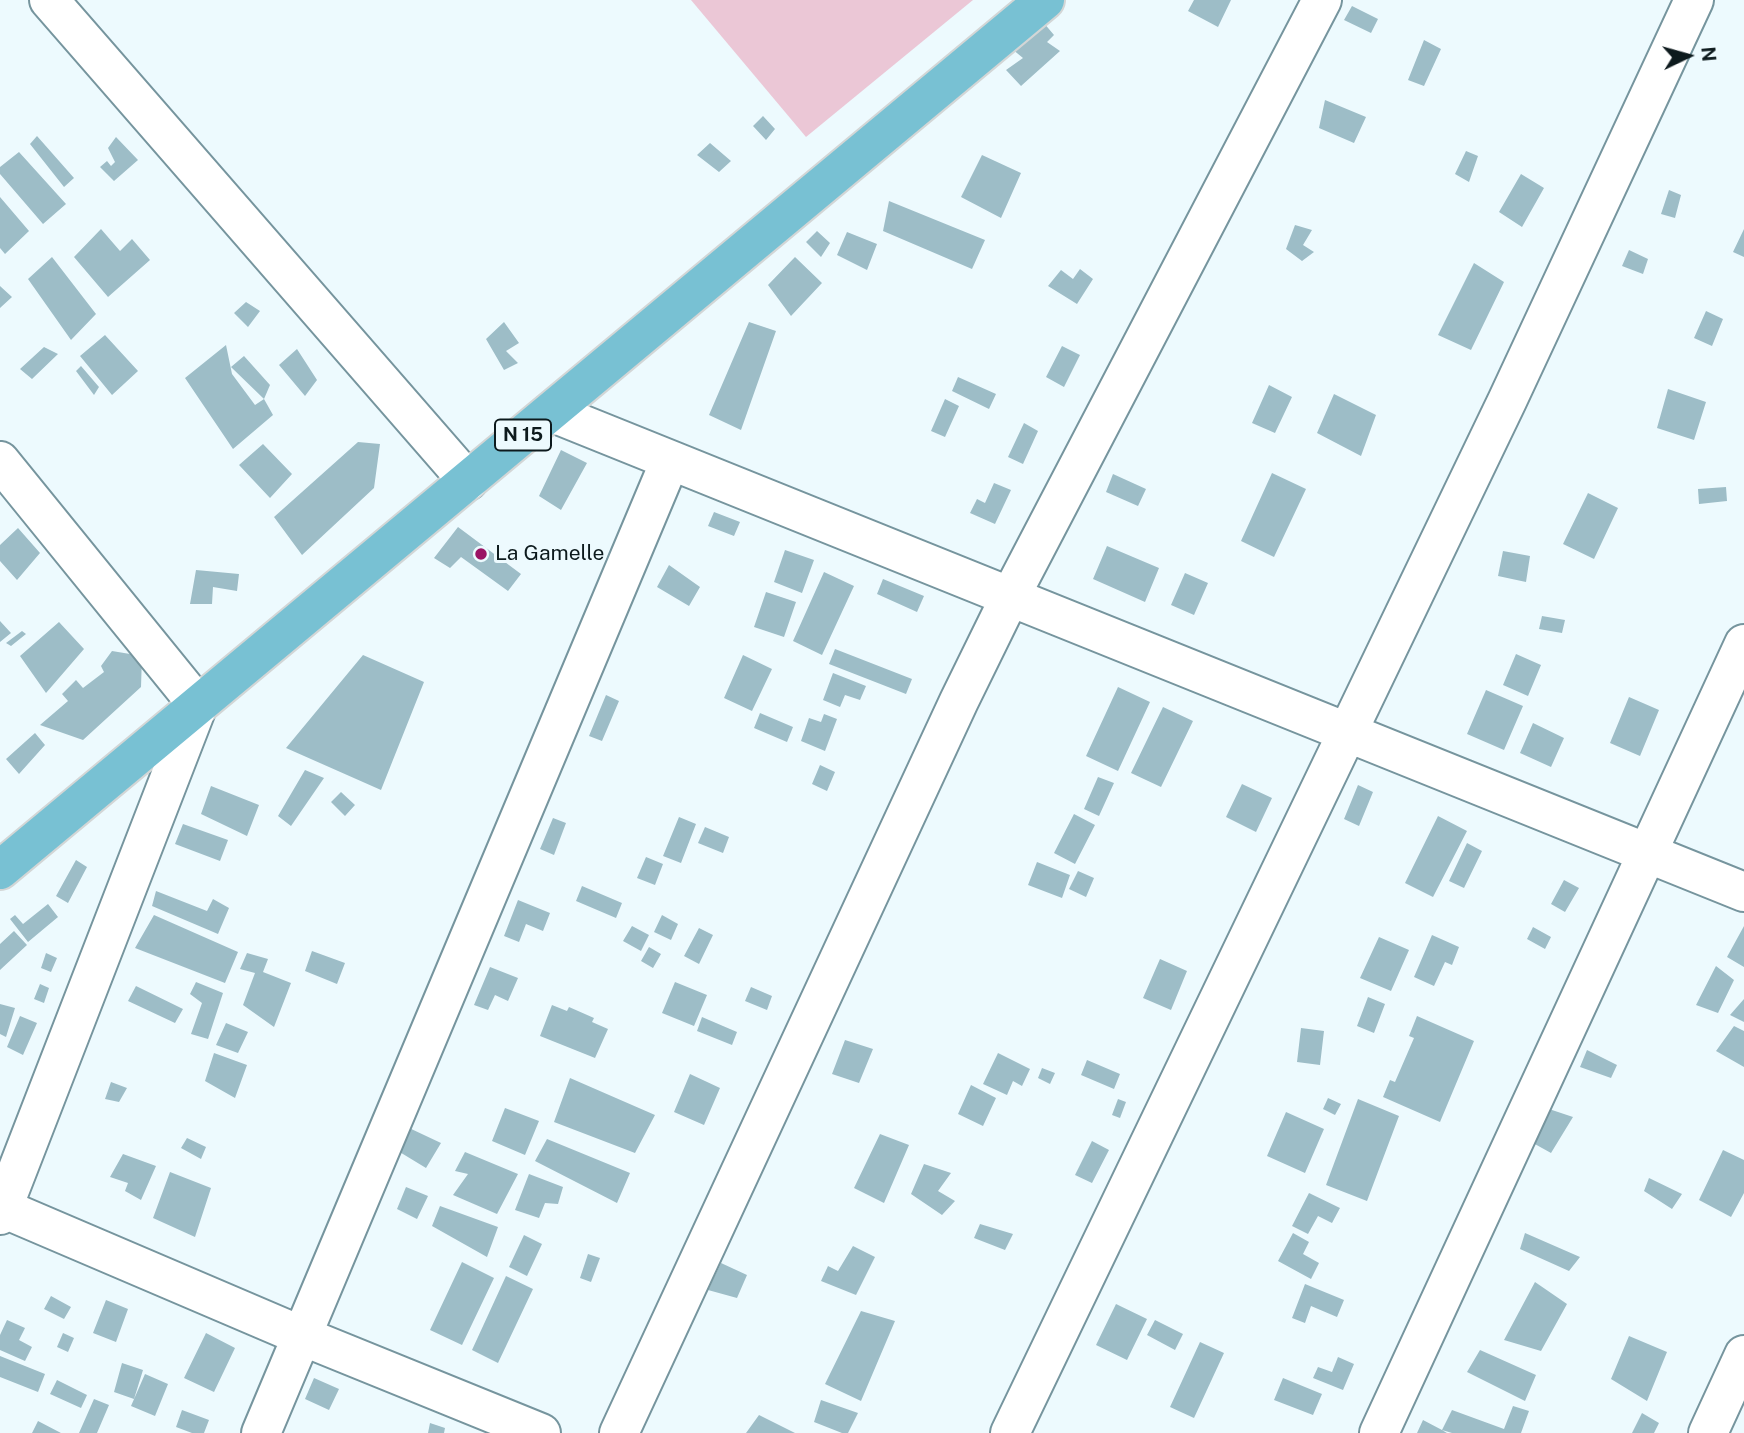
<!DOCTYPE html>
<style>
body{margin:0}
#map{position:relative;width:1744px;height:1433px;overflow:hidden;background:#edfafe;font-family:"Public Sans",sans-serif}
canvas{display:block}
.north{position:absolute;left:1653px;top:21px;width:70px;height:70px;-webkit-text-stroke:5px #edfafe;paint-order:stroke;rotate:85deg;font-size:19px;font-weight:700;line-height:28px;text-align:center;color:#0d1a1d}
.north::after{content:'';display:block;margin:auto;width:24px;height:32px;background:#0d1a1d;clip-path:polygon(50% 0,100% 100%,50% 72%,0 100%)}
</style>
<div id="map">
<canvas width="1744" height="1433"></canvas>
<div class="north">N</div>
</div>
<script>
const context = document.querySelector('canvas').getContext('2d');
context.lineJoin = 'round';
function paint(path, color) { context.fillStyle = color; context.fill(path, 'evenodd'); }
function trace(path, color, width, dash) { context.strokeStyle = color; context.lineWidth = width; context.lineCap = dash ? 'butt' : 'round'; context.setLineDash(dash || []); context.stroke(path); }
function label(font, color, halo, rows, align = 'center') {
  context.font = font + ' "Public Sans",sans-serif'; context.lineWidth = 6; context.setLineDash([]); context.textBaseline = 'middle'; context.strokeStyle = halo; context.fillStyle = color; for (const [text, x, y, turn = 0] of rows) {
    context.save(); context.translate(x, y); context.rotate((+turn || 0) * Math.PI / 180); context.textAlign = isNaN(turn) ? turn : align; if (halo) context.strokeText(text, 0, 0); context.fillText(text, 0, 0); context.restore();
  }
}
paint(new Path2D(`
 M691 0H973L806 137Z`), '#ebc7d6');
paint(new Path2D(`
 M1194 0H1231L1218 27 1188 11Z
 M1352 6 1378 19 1371 33 1344 20Z
 M1043 22 1054 35 1047 42 1060 51 1021 86 1006 70 1023 58 1012 49Z
 M1424 40 1441 49 1424 86 1408 80Z
 M1325 100 1366 117 1354 143 1319 128Z
 M763 116 775 129 766 140 753 126Z
 M37 136 74 178 64 187 30 144Z
 M116 137 138 160 114 181 100 167 107 161 111 166 115 162 108 148Z
 M710 143 731 161 719 172 697 155Z
 M1466 151 1478 156 1469 182 1455 174Z
 M19 152 66 204 43 224 0 174V167Z
 M982 155 1021 173 1001 218 961 197Z
 M1521 174 1544 188 1522 227 1499 212Z
 M1669 190 1681 195 1675 218 1661 214Z
 M0 197 29 231 5 254 0 248Z
 M889 201 985 240 972 269 883 231Z
 M1295 225 1312 230 1303 245 1314 252 1302 261 1286 249Z
 M101 229 120 251 132 239 150 260 108 297 74 257Z
 M1744 229V257L1733 252Z
 M817 231 830 243 821 257 806 242Z
 M847 232 877 244 867 270 837 255Z
 M1629 250 1648 259 1643 274 1622 266Z
 M52 257 96 314 71 340 28 279Z
 M795 257 822 283 791 316 768 285Z
 M1474 263 1504 282 1471 350 1438 335Z
 M1080 269 1093 279 1077 304 1048 286 1061 270 1073 279Z
 M0 286 12 297 0 308Z
 M246 302 260 311 248 327 234 313Z
 M1706 311 1723 319 1712 346 1694 338Z
 M504 322 519 343 506 351 518 363 504 370 486 339Z
 M749 322 776 331 741 430 709 415Z
 M105 335 138 371 112 395 80 356Z
 M226 345 232 374 255 405 264 399 273 415 233 449 185 378Z
 M1062 346 1080 355 1064 387 1046 377Z
 M44 347 58 354 32 379 20 369Z
 M297 349 317 380 305 396 279 365Z
 M244 356 270 385 264 399 231 367Z
 M81 366 99 387 94 395 76 371Z
 M958 377 996 394 989 409 952 391Z
 M1269 385 1292 397 1275 433 1252 423Z
 M1668 389 1706 402 1694 440 1657 428Z
 M1334 394 1376 415 1361 456 1317 433Z
 M945 399 959 406 945 437 931 431Z
 M1024 423 1038 431 1023 464 1008 457Z
 M358 442 380 444 374 488 302 555 274 517Z
 M263 444 292 474 270 498 239 465Z
 M561 450 587 463 561 510 539 496Z
 M1272 473 1306 489 1274 557 1241 541Z
 M1113 474 1146 489 1138 506 1106 492Z
 M994 483 1011 490 995 524 970 513 977 499 985 503Z
 M1726 487 1727 501 1699 504 1698 489Z
 M1588 493 1618 508 1594 559 1563 544Z
 M714 512 740 522 734 536 708 526Z
 M458 527 521 574 508 591 461 557 450 568 434 558Z
 M18 528 40 553 17 580 0 561V545Z
 M1107 546 1159 568 1145 602 1093 579Z
 M785 550 814 560 802 593 774 582Z
 M1503 551 1530 556 1526 582 1498 576Z
 M669 565 700 587 689 606 657 587Z
 M196 570 239 574 237 591 213 587 212 604H190Z
 M824 572 854 586 822 655 793 641Z
 M1185 573 1208 583 1194 615 1171 605Z
 M883 579 924 596 917 612 877 594Z
 M766 592 796 602 784 637 754 627Z
 M1542 616 1565 620 1562 633 1539 629Z
 M0 621 11 633 0 642Z
 M59 622 84 649 46 693 20 656Z
 M22 631 26 634 11 646 6 643Z
 M835 649 912 679 906 694 829 664Z
 M112 651 142 656 141 687 83 740 40 725 68 701 62 694 76 680 83 688 104 672 101 666Z
 M1516 654 1541 665 1528 696 1503 685Z
 M363 655 424 682 381 790 286 748Z
 M743 655 772 669 752 711 724 698Z
 M833 673 866 686 860 700 845 695 840 707 823 700Z
 M1118 687 1150 702 1118 771 1086 756Z
 M1486 690 1523 706 1504 750 1467 734Z
 M606 695 619 701 602 741 589 736Z
 M1629 697 1659 710 1640 756 1610 743Z
 M1163 707 1193 721 1161 787 1131 773Z
 M760 713 793 727 787 742 754 728Z
 M824 714 837 719 825 751 801 741 809 718 821 722Z
 M1533 723 1564 738 1551 767 1520 753Z
 M35 733 45 745 19 774 6 759Z
 M820 765 835 772 827 791 812 784Z
 M305 770 324 778 291 826 278 816Z
 M1098 777 1114 783 1099 816 1084 809Z
 M1242 784 1272 798 1256 832 1226 817Z
 M1358 785 1373 792 1359 826 1344 819Z
 M211 786 259 805 247 836 201 814Z
 M341 792 355 805 345 816 331 802Z
 M1074 814 1095 825 1075 864 1054 853Z
 M1438 816 1467 831 1433 897 1405 883Z
 M679 817 696 824 681 863 663 856Z
 M553 818 566 823 554 855 540 849Z
 M183 824 228 840 220 861 175 844Z
 M705 827 729 837 723 853 698 843Z
 M1467 843 1482 851 1464 888 1449 881Z
 M646 857 663 864 655 885 637 878Z
 M76 860 87 867 68 903 56 896Z
 M1037 862 1070 875 1062 898 1028 885Z
 M1078 871 1094 878 1086 897 1069 889Z
 M1564 880 1579 888 1565 912 1551 904Z
 M582 886 622 903 616 918 576 901Z
 M156 891 207 911 213 899 229 908 218 934 152 906Z
 M518 900 550 913 543 931 526 924 519 942 504 936Z
 M48 904 58 917 28 942 10 919 15 915 23 924Z
 M154 915 238 952 225 983 135 948Z
 M662 915 678 924 671 940 654 932Z
 M632 926 649 935 641 951 623 941Z
 M1744 926V967L1727 957Z
 M1533 927 1551 937 1545 949 1527 939Z
 M699 928 713 935 699 964 684 956Z
 M14 931 27 945 0 970V944Z
 M1432 935 1459 947 1452 965 1445 962 1434 986 1414 977Z
 M1379 937 1409 950 1391 991 1360 978Z
 M649 947 661 954 653 968 641 961Z
 M312 951 345 963 337 984 305 971Z
 M46 953 57 958 51 972 41 968Z
 M247 953 268 959 263 972 291 983 274 1027 243 1005 255 973 240 969Z
 M1160 959 1187 971 1171 1010 1143 998Z
 M1716 966 1734 980 1718 1013 1696 1005Z
 M490 967 518 978 508 1001 495 995 488 1010 474 1005Z
 M196 982 223 993 208 1039 191 1034 202 1003 190 994Z
 M675 982 707 995 694 1026 662 1013Z
 M40 984 49 988 44 1003 34 999Z
 M136 986 183 1009 175 1023 128 1001Z
 M751 987 772 996 767 1010 745 1001Z
 M1368 997 1385 1004 1374 1033 1357 1026Z
 M1744 999V1022L1730 1015Z
 M0 1004 15 1008 6 1037 0 1034Z
 M552 1005 567 1011 569 1007 594 1018 592 1022 608 1029 595 1058 540 1036Z
 M20 1016 37 1023 23 1055 7 1047Z
 M1417 1016 1474 1041 1440 1122 1383 1097 1390 1080 1395 1082 1414 1038 1409 1036Z
 M702 1017 737 1032 732 1045 697 1031Z
 M226 1023 248 1032 238 1053 216 1045Z
 M1734 1026 1744 1031V1067L1716 1051Z
 M1301 1028 1324 1031 1320 1065 1297 1062Z
 M845 1040 873 1049 859 1083 832 1074Z
 M1587 1050 1617 1065 1611 1078 1580 1067Z
 M214 1053 247 1065 235 1098 205 1081Z
 M998 1053 1030 1069 1022 1086 1013 1081 1007 1095 983 1084Z
 M1087 1060 1120 1074 1114 1089 1081 1075Z
 M1042 1068 1055 1073 1050 1084 1038 1078Z
 M690 1074 720 1088 704 1125 674 1112Z
 M570 1078 655 1115 635 1153 554 1122Z
 M111 1082 127 1088 119 1102 105 1099Z
 M971 1085 996 1098 983 1126 958 1114Z
 M1328 1098 1341 1104 1335 1115 1323 1109Z
 M1118 1099 1126 1102 1120 1118 1112 1115Z
 M1358 1099 1399 1116 1367 1201 1326 1185Z
 M505 1108 539 1121 525 1155 492 1141Z
 M1549 1109 1573 1117 1551 1153 1533 1143Z
 M1286 1112 1324 1129 1305 1173 1267 1156Z
 M407 1127 441 1143 426 1168 398 1151Z
 M880 1134 909 1145 884 1203 854 1188Z
 M187 1138 206 1147 201 1159 181 1148Z
 M547 1139 630 1173 617 1203 535 1161Z
 M1092 1141 1109 1150 1092 1183 1075 1175Z
 M1723 1150 1744 1160V1193L1731 1217 1699 1200Z
 M465 1152 518 1174 497 1214 453 1195 468 1174 455 1171Z
 M123 1154 156 1166 141 1200 125 1191 128 1183 110 1177Z
 M924 1164 951 1173 938 1191 955 1201 942 1215 911 1194Z
 M170 1172 211 1188 195 1237 153 1218Z
 M529 1174 563 1187 558 1204 545 1203 539 1218 515 1210Z
 M1649 1178 1682 1194 1672 1209 1644 1191Z
 M406 1187 428 1196 417 1219 397 1209Z
 M1309 1193 1340 1208 1332 1223 1318 1216 1308 1234 1292 1226Z
 M440 1206 498 1227 487 1257 432 1226Z
 M980 1224 1013 1234 1005 1250 974 1238Z
 M1293 1233 1309 1242 1303 1254 1319 1263 1311 1279 1278 1261Z
 M1525 1233 1580 1257 1569 1271 1520 1249Z
 M524 1235 542 1244 527 1276 509 1267Z
 M853 1246 875 1257 856 1295 821 1281 828 1266 838 1271Z
 M588 1254 600 1258 591 1282 580 1278Z
 M462 1262 494 1278 462 1345 430 1330Z
 M721 1263 747 1275 737 1298 708 1290Z
 M506 1276 533 1289 498 1363 472 1350Z
 M1535 1282 1567 1304 1541 1351 1504 1340Z
 M1305 1284 1344 1300 1337 1317 1311 1306 1305 1323 1292 1318Z
 M51 1296 71 1307 64 1319 44 1309Z
 M106 1300 128 1309 116 1342 93 1333Z
 M1116 1304 1147 1319 1127 1360 1096 1345Z
 M861 1311 895 1321 861 1401 825 1384Z
 M7 1320 25 1328 19 1340 32 1347 25 1361 0 1350V1335Z
 M1155 1320 1183 1334 1175 1350 1147 1335Z
 M63 1333 74 1338 68 1352 57 1347Z
 M206 1333 235 1348 214 1392 184 1378Z
 M1629 1336 1667 1352 1647 1401 1611 1379Z
 M1200 1342 1224 1353 1194 1418 1170 1407Z
 M1480 1350 1536 1375 1525 1401 1467 1372Z
 M0 1356 45 1374 38 1392 0 1377Z
 M1338 1357 1354 1364 1343 1390 1313 1378 1318 1367 1332 1372Z
 M122 1363 143 1370 134 1399 114 1392Z
 M145 1374 168 1384 155 1416 131 1406Z
 M314 1378 339 1389 329 1410 305 1399Z
 M1283 1378 1322 1394 1313 1415 1274 1400Z
 M57 1380 87 1395 81 1408 50 1394Z
 M94 1399 109 1405 97 1433H79Z
 M821 1400 858 1413 848 1433H842L814 1422Z
 M1513 1406 1529 1411 1521 1433H1452L1442 1430 1452 1410 1504 1429Z
 M182 1410 209 1420 204 1433H192L176 1427Z
 M1642 1413 1659 1423 1654 1433H1632Z
 M759 1415 795 1433H746Z
 M1423 1420 1442 1430 1447 1433H1417Z
 M38 1421 61 1433H32Z
 M430 1423 445 1428 444 1433H428Z`), '#9dbdc7');
const minor = new Path2D(`
 M49 0 468 481
 M551 412 1744 892
 M0 461 198 705 0 1215
 M0 1207 302 1336 541 1433
 M261 1433 670 461
 M619 1433 959 701 1010 597 1322 0
 M1010 1433 1507 401 1694 0
 M1379 1433 1744 644
 M1708 1433 1744 1355`);
const primary = new Path2D(`
 M0 870 1045 0`);
trace(minor, '#76959e', 42);
trace(primary, '#d3d6d6', 42);
trace(minor, '#fff', 38);
trace(primary, '#78c1d3', 38);
for (const [x, y, r, color] of [
 [481,554,7,"#9a1264"]
]) { const dot = new Path2D(); dot.arc(x, y, r, 0, 2 * Math.PI); context.fillStyle = color; context.fill(dot); trace(dot, '#edfafe', 2.5); }
for (const [x, y, w] of [
 [523,435,56]
]) { const box = new Path2D(); box.roundRect(x - w / 2, y - 15.5, w, 31, 5); context.fillStyle = '#edfafe'; context.fill(box); trace(box, '#0d1a1d', 2); }
label('bold 19px', '#0d1a1d', null, [
 ["N 15",523,435]
]);
label('21px', '#0d1a1d', '#edfafe', [
 ["La Gamelle",495,554]
], 'left');
</script>
